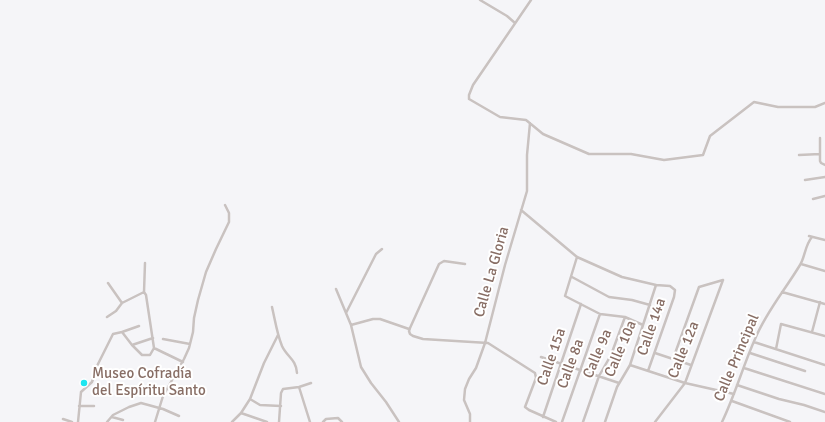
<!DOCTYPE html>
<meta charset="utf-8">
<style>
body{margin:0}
canvas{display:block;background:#f5f5f8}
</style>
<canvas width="825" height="422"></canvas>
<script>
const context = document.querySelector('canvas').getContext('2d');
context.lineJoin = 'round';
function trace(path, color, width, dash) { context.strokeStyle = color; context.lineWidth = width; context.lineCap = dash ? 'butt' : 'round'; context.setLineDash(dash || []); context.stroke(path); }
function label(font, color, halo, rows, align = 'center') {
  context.font = font + ' Signika,sans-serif'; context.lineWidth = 4; context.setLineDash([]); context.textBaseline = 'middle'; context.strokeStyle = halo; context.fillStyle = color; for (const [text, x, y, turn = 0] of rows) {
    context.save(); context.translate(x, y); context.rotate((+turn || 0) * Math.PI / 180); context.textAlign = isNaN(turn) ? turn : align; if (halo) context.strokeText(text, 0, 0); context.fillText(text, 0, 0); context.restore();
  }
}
trace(new Path2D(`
 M480 0 507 16 515 23
 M531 0 473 85 469 95V99L500 117 526 120 543 134 589 154H631L664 160 703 155 710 136 754 102 778 107H815L825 103
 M820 138V161L821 163 825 165
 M799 155 820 154
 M805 180 825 177
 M813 199 825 196
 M521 210 577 257 622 277 656 285 670 286 675 290 674 297 648 371
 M809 236 825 240
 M577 257 565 296 600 314 625 317 643 325
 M145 263 144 292 146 295 154 348 183 362
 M465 264 444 261 439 264 410 328 409 331 410 334 413 336 423 339 488 343 535 373 536 378 525 407 529 410 556 422
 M801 264 825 271
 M572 277 609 297 632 300 650 305
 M108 283 122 303
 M336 289 351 325 361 367 371 383 386 402 399 422
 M782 292 825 304
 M272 307C275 320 277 334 282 346 287 357 296 359 297 373
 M346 313 376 254 382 249
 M107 317 116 311 122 303 144 292
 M351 325 373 319H380L409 329
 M812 332 820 302
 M278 335 264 363 250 399 260 405 281 406
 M153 338 132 345 142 355H150L154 348
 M163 339 190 344
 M754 342 825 365
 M132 345 122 332 139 326
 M776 349 781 324 825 336
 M655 353 691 365
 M750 353 805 371
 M541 357 619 383
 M673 359 699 287 723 280
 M630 365 685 383 734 394
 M744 368 825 394
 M737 385 779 399 804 405 825 412
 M299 387 310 422
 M732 401 790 422
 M79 406H94
 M241 413 267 422
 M112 417 123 420
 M543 417 581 304
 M63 419 72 422
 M78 422 81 392 92 382 98 364 113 334 122 332
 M107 422 113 415 129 407 141 403 163 409 179 416
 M155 422 163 396 184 359 189 348 193 332 194 318 198 300 206 272 216 249 229 222V213L225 205
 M232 422 241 413 250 399
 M279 422 281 393 283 389 299 387 311 383
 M323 422 326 419 338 418 342 422
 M470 422V414L464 400 465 389 469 379 476 368 485 343 505 265 527 191V155L530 123
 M562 422 600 314
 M583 422 599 376 611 355 625 317
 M605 422 617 387 630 365 656 285
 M655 422 685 383 723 280
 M722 422C735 395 743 366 755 339 766 312 785 290 800 265 805 257 805 245 812 237`), '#c9c2c0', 2.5);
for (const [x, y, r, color] of [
 [84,383,4,"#1de6f0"]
]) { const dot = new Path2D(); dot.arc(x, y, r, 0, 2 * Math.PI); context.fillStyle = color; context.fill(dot); trace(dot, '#fff', 1.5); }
label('15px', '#886e65', '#fff', [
 ["Calle La Gloria",492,272,-74],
 ["Calle 14a",652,327,-71],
 ["Calle 10a",621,349,-67],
 ["Calle 12a",684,350,-68],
 ["Calle 9a",598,354,-67],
 ["Calle 15a",552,357,-71],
 ["Calle Principal",737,358,-67],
 ["Calle 8a",571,364,-70]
]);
label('15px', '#886e65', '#fff', [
 ["Museo Cofradía",92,374],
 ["del Espíritu Santo",92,391]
], 'left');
</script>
